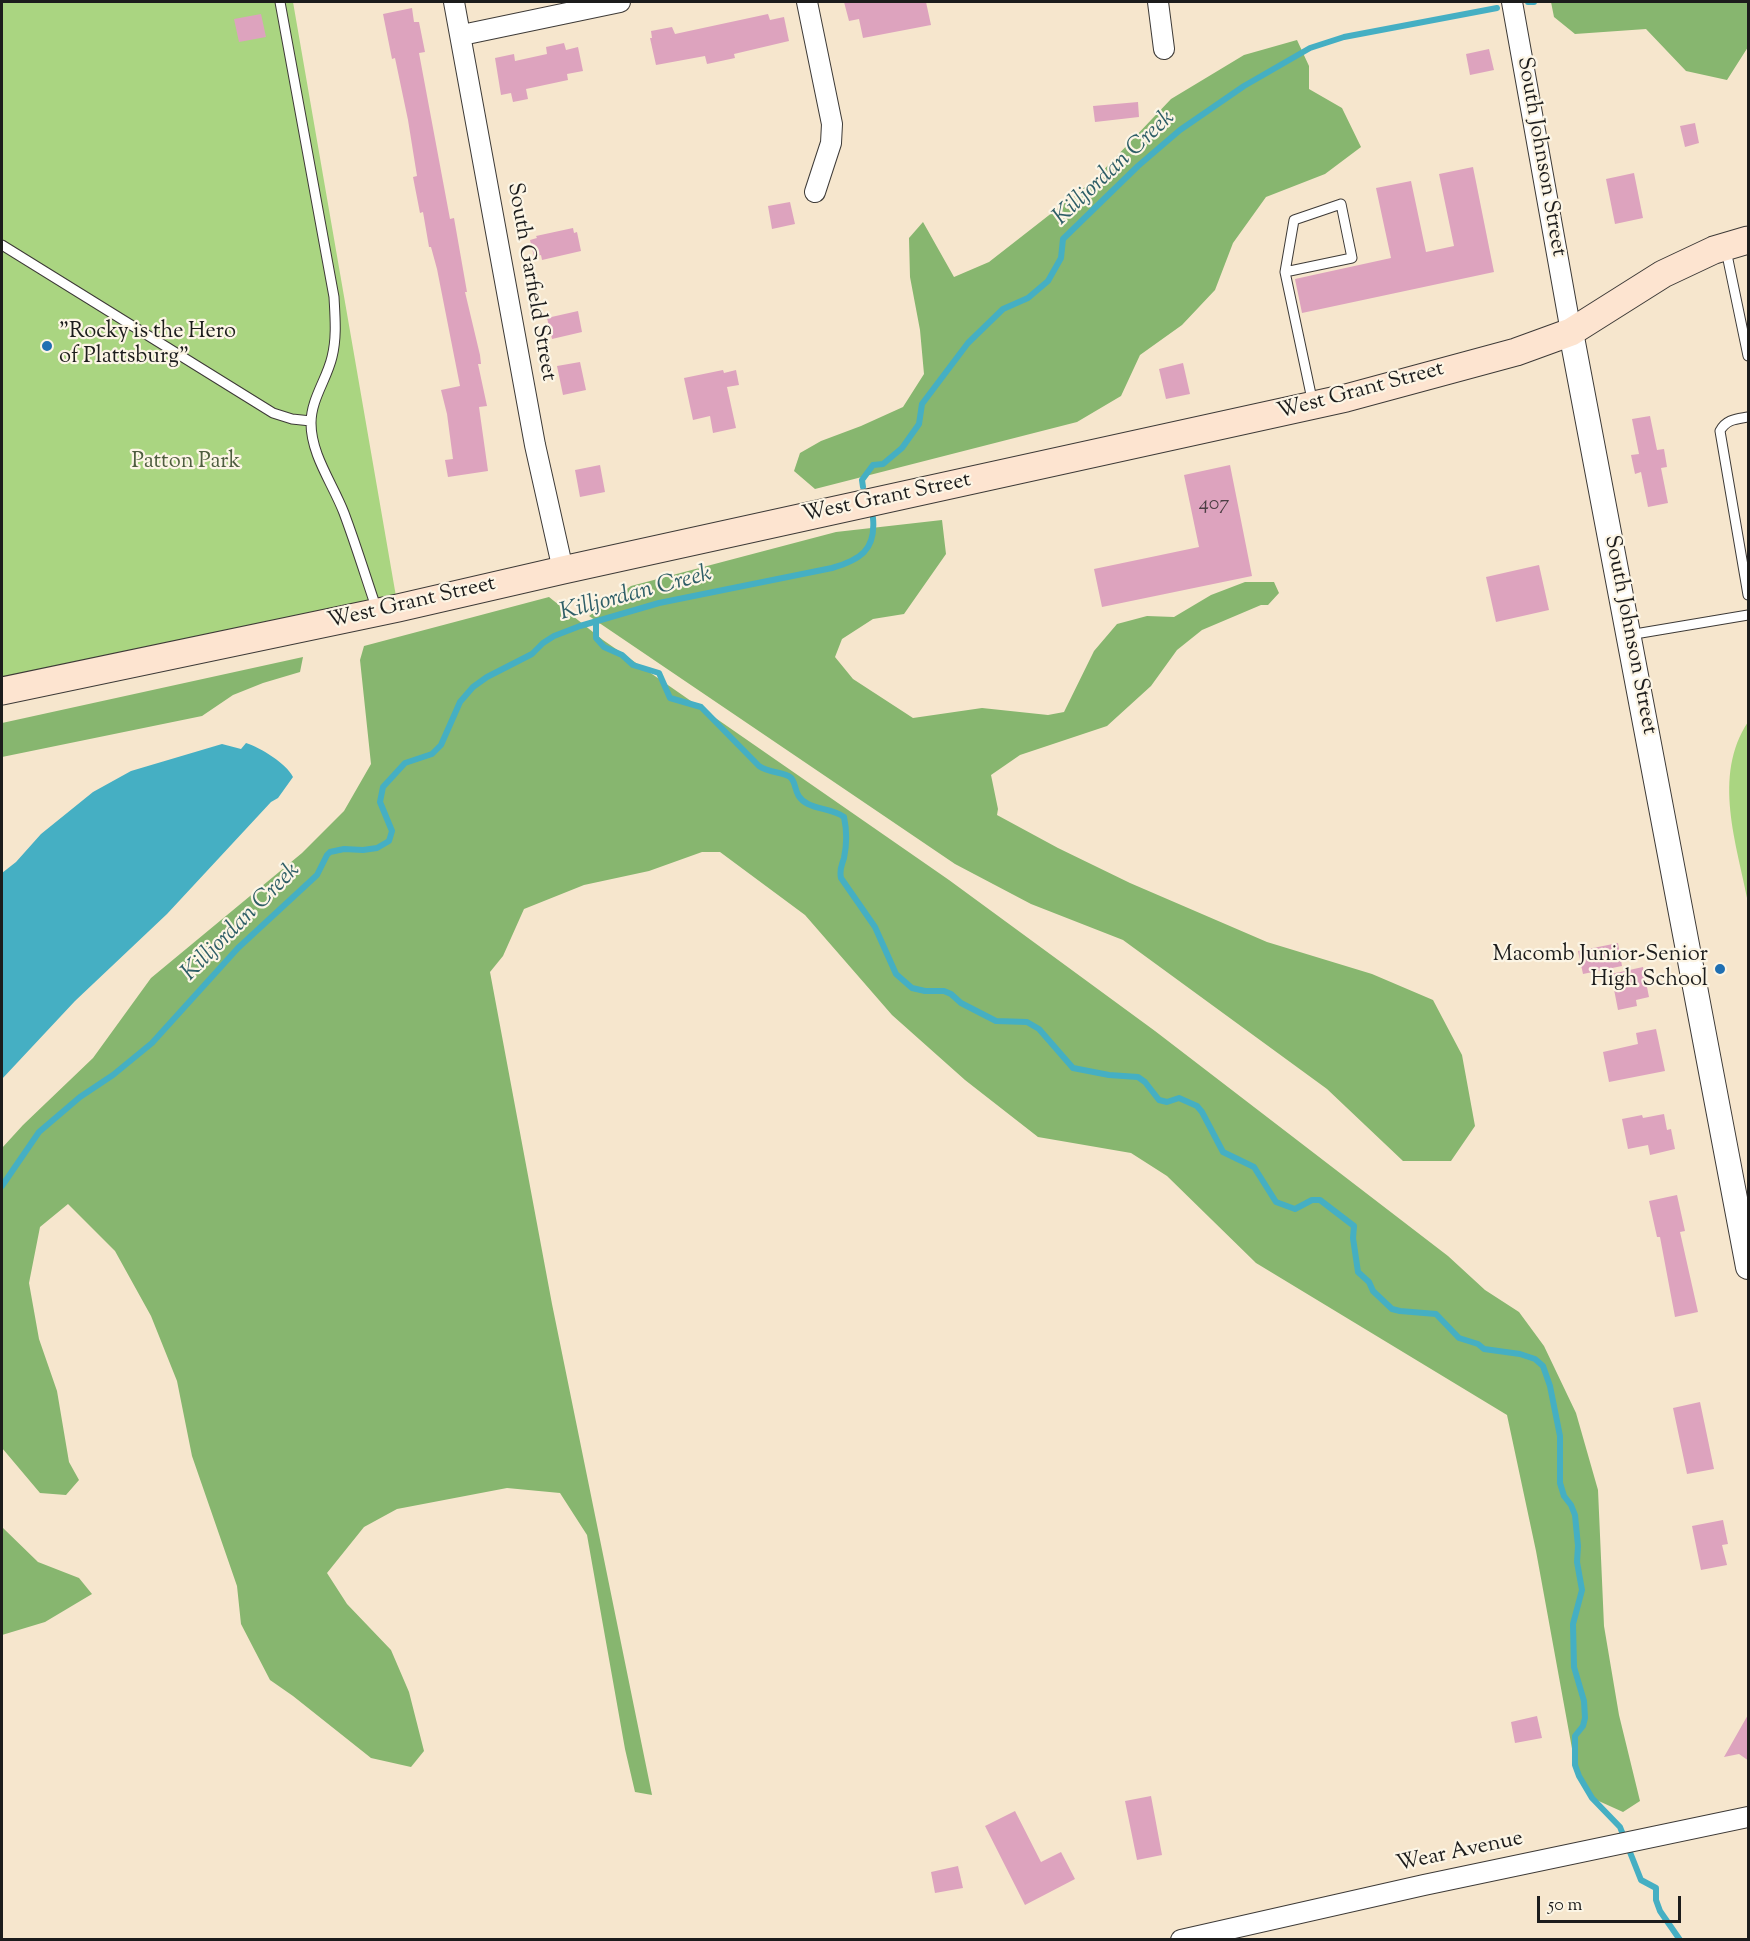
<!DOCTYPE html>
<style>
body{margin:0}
#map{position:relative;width:1750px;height:1941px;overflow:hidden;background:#f6e6cd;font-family:"Sorts Mill Goudy",serif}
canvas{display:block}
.frame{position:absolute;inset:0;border:3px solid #1c1c1c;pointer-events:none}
.scale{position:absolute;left:1537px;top:1896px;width:144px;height:27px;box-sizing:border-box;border:3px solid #1c1c1c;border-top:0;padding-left:8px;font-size:18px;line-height:21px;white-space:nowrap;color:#1c1c1c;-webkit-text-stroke:4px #fcf5e5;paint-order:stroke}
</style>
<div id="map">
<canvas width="1750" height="1941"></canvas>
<div class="frame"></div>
<div class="scale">50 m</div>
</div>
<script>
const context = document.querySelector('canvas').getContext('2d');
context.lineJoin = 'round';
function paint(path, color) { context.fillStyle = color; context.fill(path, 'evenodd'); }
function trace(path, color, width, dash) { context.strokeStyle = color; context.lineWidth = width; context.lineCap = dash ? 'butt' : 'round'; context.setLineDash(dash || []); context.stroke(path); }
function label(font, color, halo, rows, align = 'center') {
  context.font = font + ' "Sorts Mill Goudy",serif'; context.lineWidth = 4.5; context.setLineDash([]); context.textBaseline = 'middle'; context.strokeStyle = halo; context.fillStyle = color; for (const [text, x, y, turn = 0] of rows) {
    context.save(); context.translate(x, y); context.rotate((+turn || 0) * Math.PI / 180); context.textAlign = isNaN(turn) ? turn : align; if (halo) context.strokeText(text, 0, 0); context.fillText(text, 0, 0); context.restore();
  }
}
paint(new Path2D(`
 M2 2H293L398 608 2 692Z
 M1748 722V902C1737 844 1712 776 1748 722Z`), '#aad581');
paint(new Path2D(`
 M1551 2H1748V47L1727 80 1686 71 1646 29 1575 34 1554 17Z
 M1297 40 1309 66V89L1342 108 1361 147 1325 174 1266 197 1233 243 1215 290 1182 325 1140 355 1121 396 1077 422 815 489 794 471 800 453 821 441 861 426 903 407 924 374 920 330 910 277 909 238 923 222 954 277 989 262 1094 180 1171 99 1244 55Z
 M942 520 946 554 904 614 873 619 842 639 835 657 853 679 913 718 982 708 1048 715 1064 712 1094 651 1117 624 1147 616 1174 617 1211 595 1245 582H1274L1279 593 1268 605H1261L1202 630 1177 650 1151 686 1107 726 1020 755 991 775 998 809 997 815 1058 848 1130 883 1267 942 1372 974 1433 1000 1462 1055 1475 1126 1451 1161H1403L1327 1089 1123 940 1031 904 955 864 589 616 631 586 836 532Z
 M549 597 603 640 949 880 1155 1031 1448 1256 1485 1290 1519 1312 1544 1346 1576 1413 1598 1490 1604 1626 1619 1715 1640 1801 1623 1812 1592 1798 1575 1765 1536 1551 1507 1415 1256 1263 1167 1176 1131 1153 1038 1137 965 1080 892 1015 805 915 720 852H702L649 871 584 885 524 909 503 956 490 972 552 1304 652 1795 635 1792 625 1749 587 1535 560 1493 507 1488 397 1509 364 1527 327 1573 347 1604 391 1650 409 1692 424 1751 411 1767 371 1758 293 1696 270 1680 241 1624 237 1586 192 1456 177 1381 151 1316 115 1251 68 1204 40 1227 29 1283 39 1339 57 1391 69 1462 79 1480 66 1495 40 1493 2 1448V1148L23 1125 93 1058 151 978 302 853 344 811 371 764 360 660 364 646Z
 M303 657 300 672 263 683 233 695 202 716 2 757V723Z
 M2 1527 38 1562 79 1578 92 1594 45 1622 2 1635Z`), '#87b66f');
paint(new Path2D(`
 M246 743C261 748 286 763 293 777L278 798 271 802 167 914 75 1001 2 1079V873L16 862 41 834 93 792 131 771 222 744 241 749Z`), '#45afc3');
trace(new Path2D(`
 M1528 2H1534
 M863 487 862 480 873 465 883 464 902 448 919 424 922 404 968 343 1003 309 1028 298 1048 281 1061 258 1063 239 1138 166 1180 130 1244 86 1310 48 1344 37 1497 8
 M596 622V638L604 647 622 655 633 665 659 673 670 698 701 707 759 766C769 773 784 772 790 777 798 783 792 796 808 804 820 810 833 809 844 817 847 831 847 844 844 858 842 865 839 869 841 878L875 927 896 974 912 988 925 991H944L951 994 961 1003 996 1021 1027 1022 1039 1029 1073 1068 1109 1075 1138 1077 1145 1082 1159 1100 1167 1102 1179 1098 1197 1106 1202 1112 1223 1152 1254 1167 1276 1202 1295 1209 1312 1200H1320L1354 1226 1353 1238 1358 1272 1369 1282 1373 1291 1392 1309 1400 1311 1436 1314 1459 1338 1478 1344 1484 1349 1520 1354 1535 1359 1543 1366 1550 1386 1560 1436V1483L1564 1496 1571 1505 1575 1515 1578 1546 1577 1562 1582 1590 1573 1624 1574 1667 1584 1701 1585 1718 1583 1726 1575 1736V1765L1579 1776 1592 1798 1620 1827 1641 1880 1656 1888V1900L1660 1911 1680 1940
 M2 1186 39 1132 80 1097 113 1075 152 1043 238 948 317 875 327 855 330 852 344 849 363 850 377 848 389 841 392 831 380 802 383 787 405 763 432 754 441 745 460 702 473 687 487 677 532 654 543 643 554 636 580 626 659 603 832 568C860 560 876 550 873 518`), '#45afc3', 6);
paint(new Path2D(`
 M844 2H926L931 25 863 38 859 19 849 21Z
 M412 8 414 22H419L425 52 419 53 450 219 454 218 467 292H465L480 355 481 364H478L487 406 479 407 488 471 448 477 445 460 453 459 447 414 441 390 460 386 437 269 431 247H429L423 212 420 213 413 177 417 176 408 120 395 58 392 59 383 14Z
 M261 14 266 37 239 42 234 19Z
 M768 14 770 20 784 17 789 41 734 54 735 58 707 64 705 56 656 65 650 38H652L651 31 672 27 675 34Z
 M564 43 566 50 578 47 583 71 567 74 568 80 526 89 528 99 513 102 511 93 501 95 495 58 514 54 515 61 547 54 546 47Z
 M1489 49 1494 70 1470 75 1466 54Z
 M1138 102 1139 117 1095 122 1093 106Z
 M1695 123 1699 143 1685 147 1680 126Z
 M1473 167 1494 272 1302 313 1295 279 1391 258 1376 188 1411 181 1426 252 1454 246 1439 174Z
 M1634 173 1643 218 1615 224 1606 179Z
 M790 202 795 224 772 229 768 206Z
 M573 228 574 233 577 232 581 251 542 260 541 255 534 257 530 240 537 238 536 236Z
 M578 311 582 332 552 339 547 318Z
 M580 362 586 390 563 395 557 366Z
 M1183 363 1190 394 1166 399 1159 369Z
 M723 370 724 373 736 370 739 385 727 387 736 428 713 433 710 416 693 420 684 378Z
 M1650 416 1657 450 1664 449 1667 467 1661 468 1668 503 1648 507 1641 472 1635 474 1631 455 1639 454 1632 419Z
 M600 465 605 492 580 497 575 470Z
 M1230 465 1252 576 1102 607 1094 569 1199 547 1184 475Z
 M1539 565 1549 610 1496 622 1486 577Z
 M1618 943 1622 966 1583 974 1578 951Z
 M1643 967 1649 997 1636 1000 1637 1006 1618 1010 1611 974Z
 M1656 1029 1665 1071 1609 1082 1603 1052 1638 1044 1636 1033Z
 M1664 1114 1667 1130 1671 1129 1675 1149 1650 1155 1648 1145 1628 1149 1622 1119 1642 1115 1643 1118Z
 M1677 1195 1685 1231 1680 1232 1698 1312 1675 1317 1660 1237H1657L1649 1201Z
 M1700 1402 1714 1469 1687 1474 1673 1408Z
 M1723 1520 1728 1544 1722 1545 1727 1565 1701 1570 1692 1526Z
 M1749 1713V1761L1739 1754 1724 1757Z
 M1537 1716 1542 1738 1515 1743 1511 1722Z
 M1151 1796 1162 1855 1137 1860 1125 1801Z
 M1015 1811 1041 1862 1061 1852 1075 1879 1025 1905 985 1826Z
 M958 1866 963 1888 935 1893 931 1872Z`), '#dda3be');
const service = new Path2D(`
 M280 2 334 297C335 317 337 337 332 357 327 379 311 399 311 423 311 455 333 484 344 513 356 545 366 578 377 610
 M2 245 273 413 292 419 311 421
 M1726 250 1748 356
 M1285 272 1352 258 1341 204 1294 220 1285 272 1313 404
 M1748 417C1737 419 1726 419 1720 431L1748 595
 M1629 635 1748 615`);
const minor = new Path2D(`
 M454 2 535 445 563 570
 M807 2 832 124 831 143 815 192
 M1158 2 1164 49
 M1512 2 1571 332
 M462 35 620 2
 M1181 1940 1424 1885 1748 1817`);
const tertiary = new Path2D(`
 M1571 332 1748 1267`);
const secondary = new Path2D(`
 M2 691 398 608 563 570 1346 398 1516 352 1571 332 1663 274 1714 250 1748 240`);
trace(service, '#3d3a37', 11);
trace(minor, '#3d3a37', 22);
trace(tertiary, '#3d3a37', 26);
trace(secondary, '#3d3a37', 29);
trace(service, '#fff', 9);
trace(minor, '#fff', 20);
trace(tertiary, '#fff', 24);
trace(secondary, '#fde4d0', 27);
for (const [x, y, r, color] of [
 [47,346,6,"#1f6fb2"],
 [1720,969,6,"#1f6fb2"]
]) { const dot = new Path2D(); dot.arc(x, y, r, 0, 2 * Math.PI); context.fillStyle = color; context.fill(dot); trace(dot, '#fcf5e5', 2); }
label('20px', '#4c3e44', null, [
 ["407",1214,506]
]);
label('22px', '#1c1c1c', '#fcf5e5', [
 ["South Johnson Street",1540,157,80],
 ["South Garfield Street",530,282,80],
 ["West Grant Street",1361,392,-15],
 ["West Grant Street",887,499,-12],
 ["West Grant Street",412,604,-13],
 ["South Johnson Street",1629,635,79],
 ["Wear Avenue",1460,1853,-12]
]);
label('22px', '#1c1c1c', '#fcf5e5', [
 ["\"Rocky is the Hero",59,333],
 ["of Plattsburg\"",59,358],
 ["Macomb Junior-Senior",1708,956,"right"],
 ["High School",1708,981,"right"]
], 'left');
label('22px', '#4e5d3f', '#fcf5e5', [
 ["Patton Park",186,463]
]);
label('italic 24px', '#2e5e67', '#fcf5e5', [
 ["Killjordan Creek",1115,169,-43],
 ["Killjordan Creek",636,595,-15],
 ["Killjordan Creek",242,923,-45]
]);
</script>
